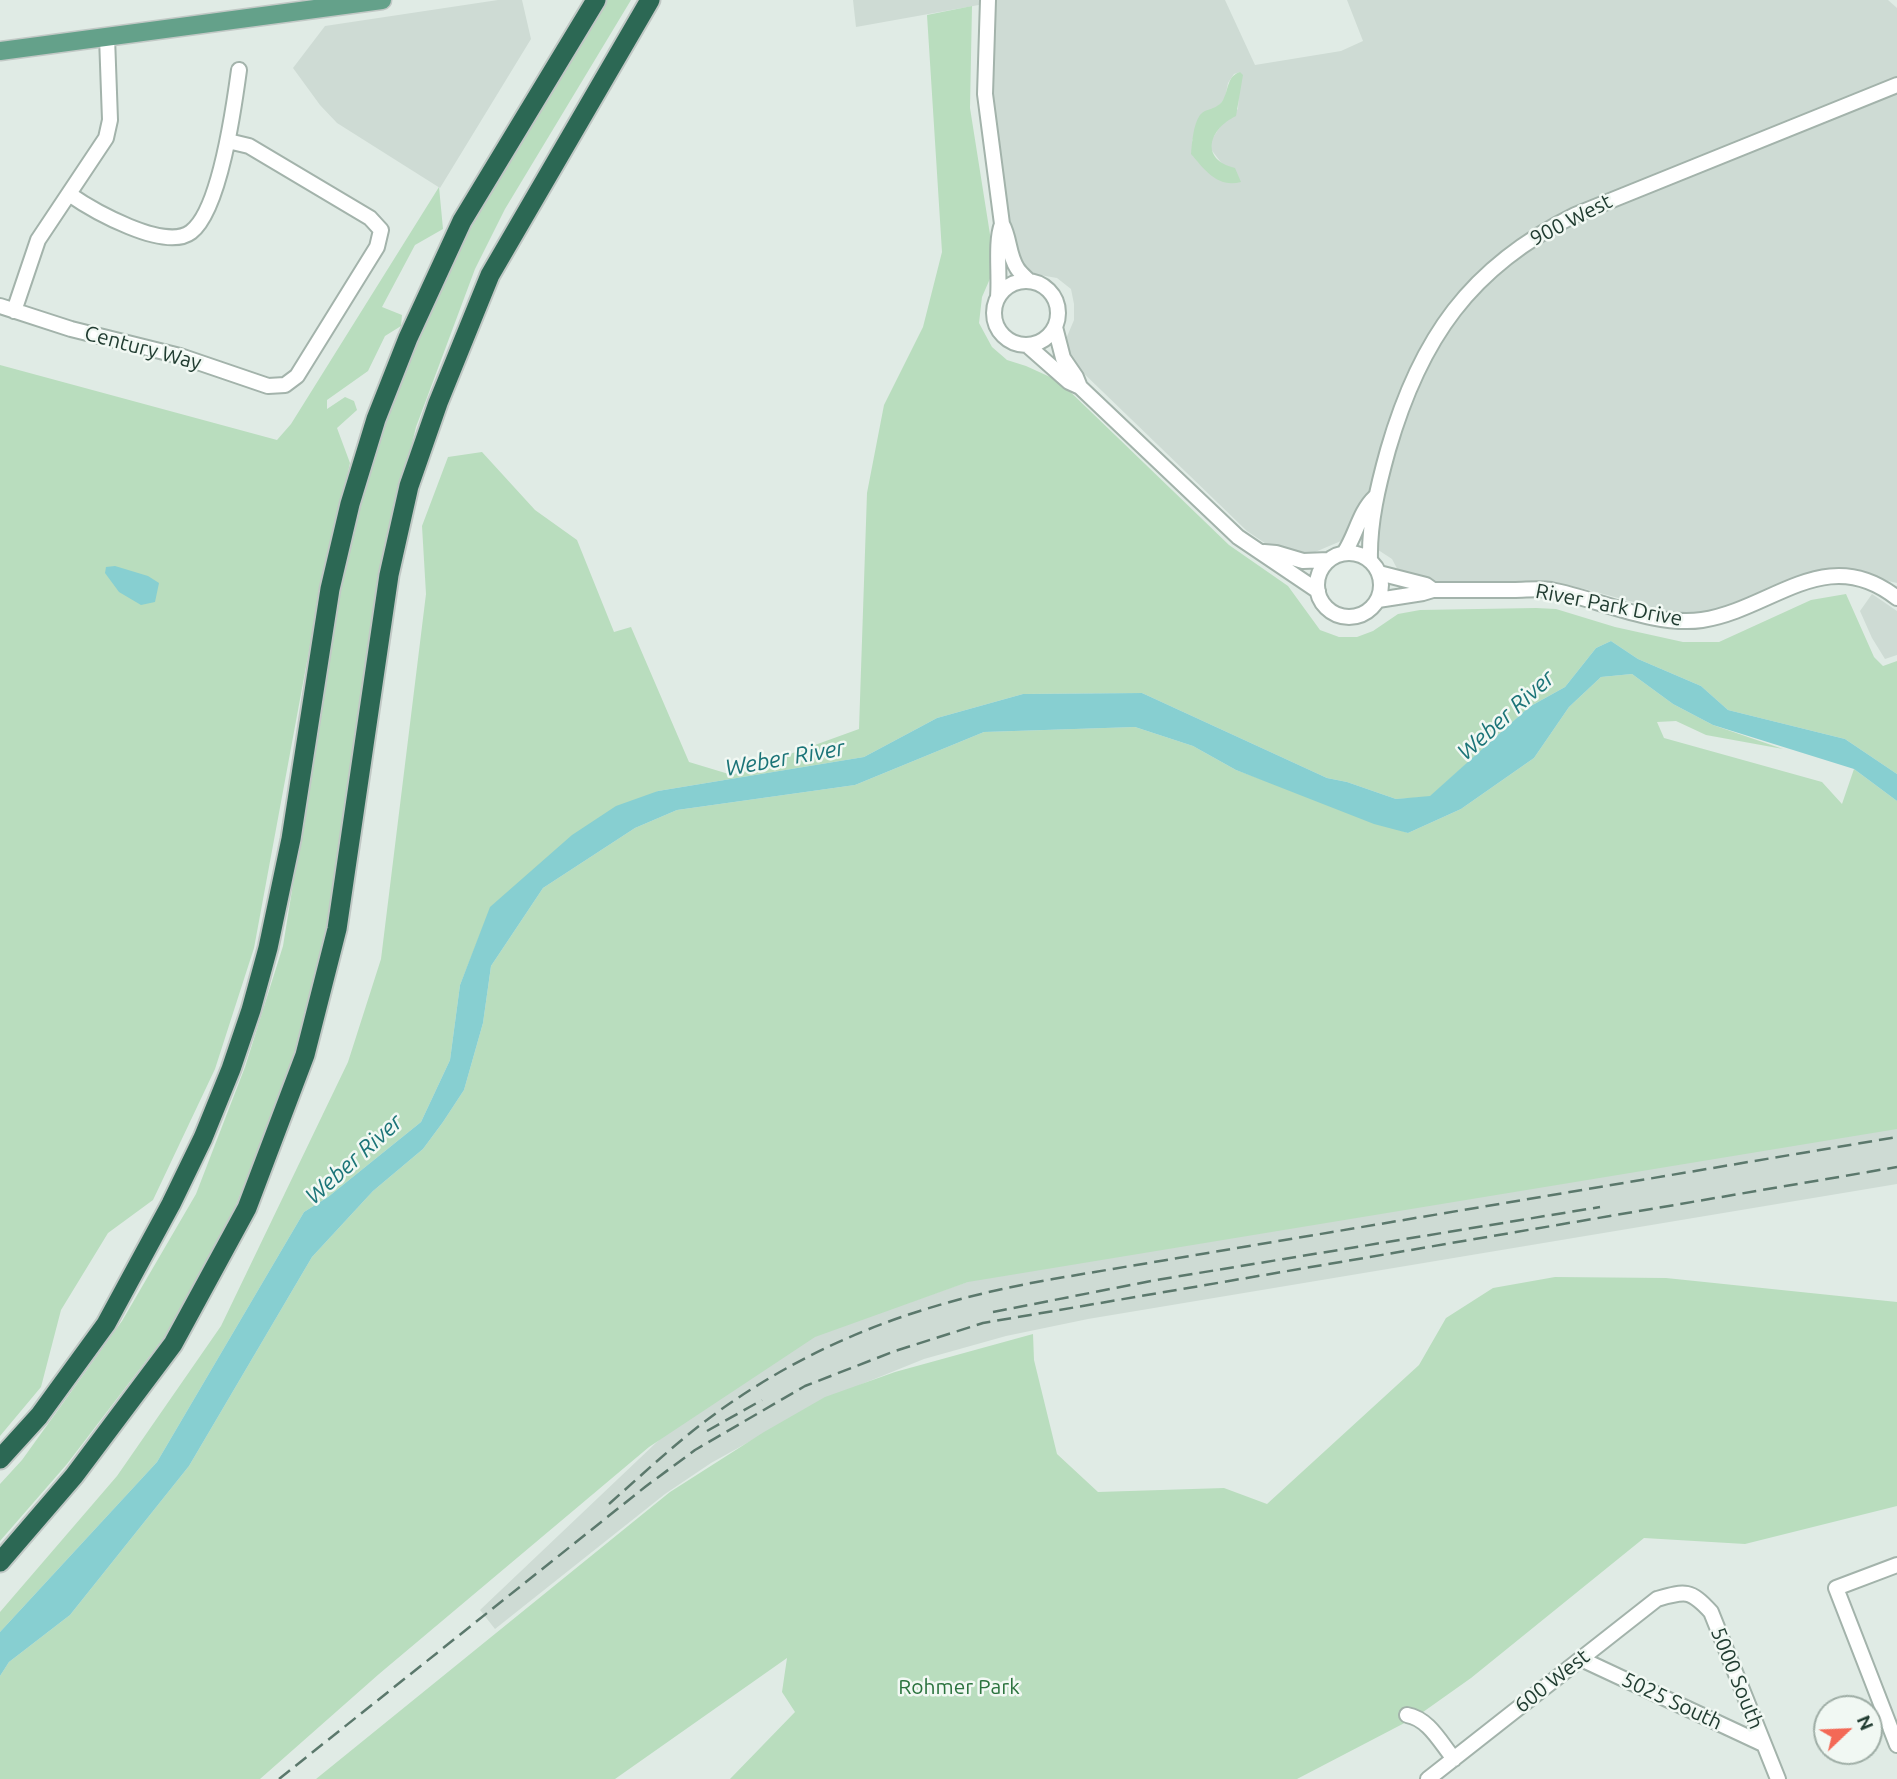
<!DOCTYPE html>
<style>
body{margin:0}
#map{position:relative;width:1897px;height:1779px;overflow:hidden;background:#e0ebe5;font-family:Ubuntu,sans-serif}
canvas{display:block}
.north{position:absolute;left:1813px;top:1695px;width:70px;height:70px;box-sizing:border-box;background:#f1f8f3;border:2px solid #9eada5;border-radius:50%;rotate:67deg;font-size:19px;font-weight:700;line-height:28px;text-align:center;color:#213c31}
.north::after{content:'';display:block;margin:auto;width:24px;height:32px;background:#f36956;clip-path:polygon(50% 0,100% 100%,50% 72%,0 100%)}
</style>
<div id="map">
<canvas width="1897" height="1779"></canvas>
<div class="north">N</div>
</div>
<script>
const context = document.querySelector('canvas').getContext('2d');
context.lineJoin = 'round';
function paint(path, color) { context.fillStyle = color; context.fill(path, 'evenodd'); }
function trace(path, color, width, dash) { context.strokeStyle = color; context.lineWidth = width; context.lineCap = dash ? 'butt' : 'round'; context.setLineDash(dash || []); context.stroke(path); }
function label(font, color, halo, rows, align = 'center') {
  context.font = font + ' Ubuntu,sans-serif'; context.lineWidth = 5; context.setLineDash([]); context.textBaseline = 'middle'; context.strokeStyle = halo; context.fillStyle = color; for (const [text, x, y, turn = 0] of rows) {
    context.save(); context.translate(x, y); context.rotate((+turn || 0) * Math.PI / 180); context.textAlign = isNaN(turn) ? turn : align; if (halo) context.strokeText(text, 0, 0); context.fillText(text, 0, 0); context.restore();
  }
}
paint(new Path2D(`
 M498 0H522L531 39 440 188 337 123 320 105 293 68 325 26Z
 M853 0H1225L1255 65 1341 51 1363 41 1347 0H1888L1897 8V583L1847 572 1718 612 1687 614 1659 609 1585 589 1550 585 1400 590 1401 576 1392 559 1363 540 1341 541 1301 558 1281 554 1247 531 1073 363 1067 351 1066 339 1074 320V304L1071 289 1057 278 1034 274 1020 277 1009 241 991 103 990 3 856 27ZM1240 72 1238 109 1224 121 1210 142V148L1223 165 1192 141 1205 112 1215 110 1225 98 1228 83 1234 74Z
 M1872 594 1897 611V655L1885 659 1872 638 1860 611Z
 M1897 1122V1184L1088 1319 1006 1336 924 1359 862 1384 799 1414 711 1463 665 1494 495 1629 480 1610 679 1421 814 1336 973 1280Z`), '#cedbd4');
paint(new Path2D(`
 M606 0H631L505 209 475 269 416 427 377 590 332 923 297 1054 235 1207 165 1336 67 1464 0 1541V1484L22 1460 122 1321 196 1194 245 1067 283 946 341 586 361 498 389 411 403 372 449 267 525 133Z
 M972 6 970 108 992 247V274L982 297 979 323 992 347 1007 360 1026 366 1059 381 1229 545 1288 586 1320 630 1339 637H1357L1373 631 1398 614 1420 610 1536 608 1556 609 1615 627 1683 642H1719L1811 600 1846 594 1874 657 1883 666 1897 661V774L1845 739 1728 710 1701 686 1638 659 1611 641 1596 648 1565 687 1529 707 1430 797 1396 799 1347 782 1327 778 1142 693 1023 694 937 718 864 757 658 791 516 886 491 907 460 985 450 1060 421 1122 328 1197 304 1212 157 1462 0 1632V1612L117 1476 221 1326 348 1062 381 959 426 594 422 526 448 457 482 452 535 510 577 540 614 632 631 627 689 762 732 775 859 729 867 493 884 405 923 327 942 252 927 15Z
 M1240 72 1243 75 1236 116C1209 129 1199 159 1235 168L1241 182C1217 188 1205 170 1191 154 1192 143 1193 125 1200 115 1207 107 1216 111 1223 100 1229 89 1227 76 1240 72Z
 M439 187 443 229 415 245 382 307 402 315 401 326 385 336 368 371 327 400V409L345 397 354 401 357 410 337 428 350 463 318 602 254 948 215 1069 153 1200 108 1233 61 1310 41 1387 0 1436V365L277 440 291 424Z
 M1632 674 1673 704 1713 725 1783 749 1706 735 1676 721 1657 722 1664 738 1822 782 1842 804 1854 769 1897 801V1129L968 1282 815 1337 649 1447 379 1674 260 1779H0V1676L9 1662 70 1615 189 1466 312 1257 373 1191 423 1149 443 1122 464 1090 483 1023 491 966 543 888 635 828 677 810 855 785 984 732 1135 727 1193 746 1236 770 1408 833 1461 809 1534 758 1569 707 1601 677Z
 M1555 1277 1666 1278 1897 1302V1506L1745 1544 1644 1538 1471 1678 1416 1717 1297 1779H730L795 1712 782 1692 787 1658 615 1779H316L670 1492 764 1432 825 1397 895 1372 1033 1334 1034 1360 1057 1454 1098 1492 1224 1488 1267 1504 1419 1365 1446 1318 1493 1288Z`), '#b9ddbe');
paint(new Path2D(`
 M115 566 148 576 159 583 155 602 141 605 119 592 105 573 106 567Z
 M1611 641 1638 659 1701 686 1728 710 1845 739 1897 774V801L1854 769 1713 725 1673 704 1632 674 1601 677 1569 707 1534 758 1461 809 1408 833 1374 824 1236 770 1193 746 1135 727 984 732 855 785 677 810 635 828 543 888 491 966 483 1023 464 1090 443 1122 423 1149 373 1191 312 1257 189 1466 70 1615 9 1662 0 1676V1632L157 1462 304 1212 328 1197 421 1122 450 1060 460 985 490 907 572 835 616 806 658 791 864 757 937 718 1023 694 1142 693 1327 778 1347 782 1396 799 1430 796 1529 707 1565 687 1596 648Z`), '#87cfd1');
const minor = new Path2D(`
 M988 0 985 94 1002 224C1010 238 1008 254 1017 268 1020 273 1025 277 1029 281
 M69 194C92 210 165 252 191 232 220 210 234 107 239 70
 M994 313a32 32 0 1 1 64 0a32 32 0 1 1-64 0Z
 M998 297C1000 275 995 242 1002 224
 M0 306 71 329 180 356 268 386 285 385 297 376 377 247 381 230 370 218 249 146 228 141
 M14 311 38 240 106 138 110 120 107 37
 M1055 327 1063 358 1076 377 1080 387
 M1027 345 1069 382 1080 387 1238 537 1318 591
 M1264 552 1276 553 1303 561 1329 560
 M1344 553C1356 536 1359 512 1375 497
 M1317 585a32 32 0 1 1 64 0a32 32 0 1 1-64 0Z
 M1370 560C1369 523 1378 486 1388 450 1420 339 1470 267 1575 215L1897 85
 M1379 573 1426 585 1433 590
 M1378 600 1423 593 1433 590C1460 590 1487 590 1513 590 1526 590 1539 588 1551 590 1598 599 1655 627 1702 620 1773 609 1826 542 1897 598
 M1897 1565 1836 1588 1897 1745
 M1581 1659 1763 1744
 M1407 1715C1429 1719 1440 1742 1454 1759
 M1428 1779 1657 1599C1685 1591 1690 1589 1711 1612L1778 1779`);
const major = new Path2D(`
 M0 51 382 0`);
const highway = new Path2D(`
 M0 1459 39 1416 106 1324 171 1204 203 1138 231 1069 251 1010 268 948 291 839 330 589 350 504 376 419 408 338 462 221 596 0
 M0 1562 74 1476 173 1344 247 1208 305 1055 337 929 389 575 409 486 438 403 490 275 650 0`);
trace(minor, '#a3b3ab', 18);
trace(major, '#c1c8c5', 21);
trace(highway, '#c1c8c5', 23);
trace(minor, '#fff', 14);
trace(major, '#64a18a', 18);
trace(highway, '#2c6854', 19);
trace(new Path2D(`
 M993 1312 1156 1280 1600 1207
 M707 1431 762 1400
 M609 1504C645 1472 680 1439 719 1411 823 1337 928 1301 1053 1279L1897 1137
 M279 1779 645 1487 695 1450 805 1386 895 1351 983 1323 1897 1167`), '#5b786c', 2.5, [14, 7]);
label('21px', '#213c31', '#f1f8f3', [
 ["900 West",1571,220,-27],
 ["Century Way",143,348,15],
 ["River Park Drive",1609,605,11],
 ["5000 South",1737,1678,68],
 ["600 West",1552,1681,-38],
 ["5025 South",1672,1701,25]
]);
label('21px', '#2b733e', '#f1f8f3', [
 ["Rohmer Park",959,1687]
]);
label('italic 23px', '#1b7478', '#f1f8f3', [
 ["Weber River",1506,715,-42],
 ["Weber River",785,758,-10],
 ["Weber River",354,1159,-42]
]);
</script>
